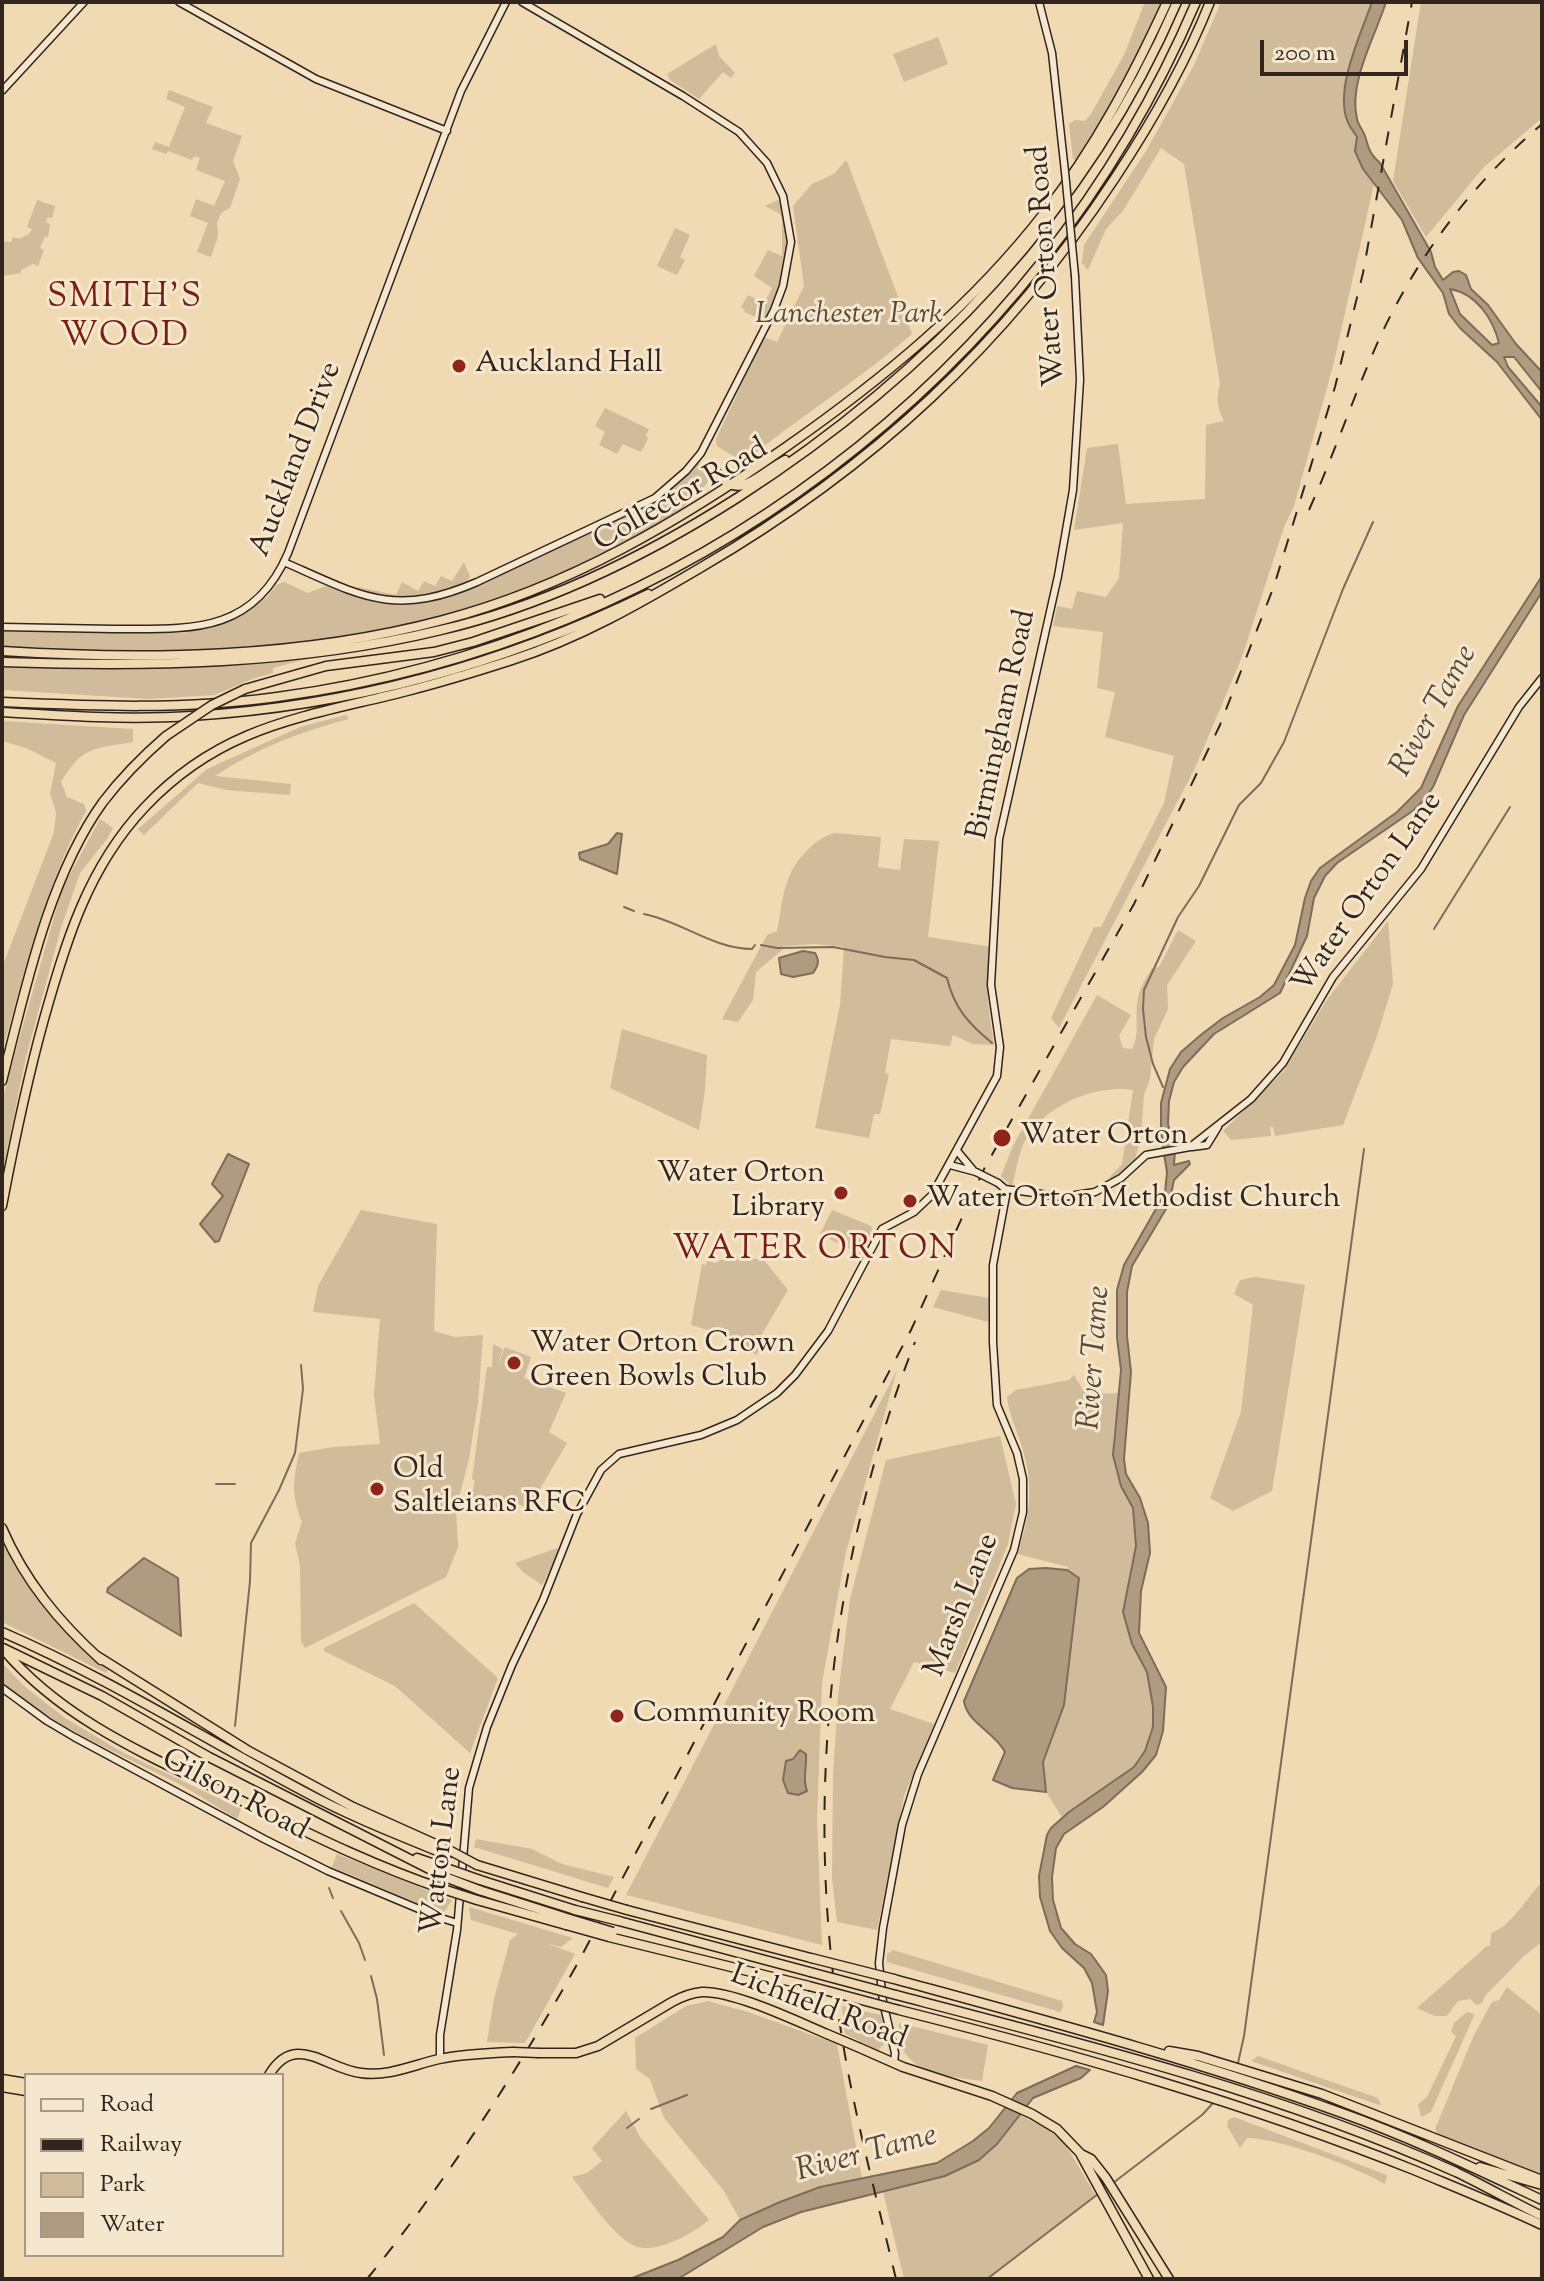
<!DOCTYPE html>
<style>
body{margin:0}
#map{position:relative;width:1544px;height:2281px;overflow:hidden;background:#f0dab3;font-family:"Sorts Mill Goudy",serif}
canvas{display:block}
.frame{position:absolute;inset:0;border:4px solid #32251e;pointer-events:none}
.legend{position:absolute;left:24px;top:2073px;width:260px;height:184px;box-sizing:border-box;background:#f5e7ce;border:2px solid #a79988;margin:0;padding:10px 14px;list-style:none;font-size:24px;color:#32251e}
.legend li{display:flex;align-items:center;gap:16px;height:40px}
.legend b{width:40px;border:2px solid #a79988}
.scale{position:absolute;left:1260px;top:40px;width:148px;height:36px;box-sizing:border-box;border:4px solid #32251e;border-top:0;padding-left:10px;font-size:24px;line-height:28px;white-space:nowrap;color:#32251e;-webkit-text-stroke:6px #f5e7ce;paint-order:stroke}
</style>
<div id="map">
<canvas width="1544" height="2281"></canvas>
<div class="frame"></div>
<ul class="legend">
<li><b style="height:10px;background:#f5e7ce"></b>Road</li>
<li><b style="height:10px;background:#32251e"></b>Railway</li>
<li><b style="height:22px;background:#d0bb9a"></b>Park</li>
<li><b style="height:22px;background:#af9c80"></b>Water</li>
</ul>
<div class="scale">200 m</div>
</div>
<script>
const context = document.querySelector('canvas').getContext('2d');
context.lineJoin = 'round';
function paint(path, color) { context.fillStyle = color; context.fill(path, 'evenodd'); }
function trace(path, color, width, dash) { context.strokeStyle = color; context.lineWidth = width; context.lineCap = dash ? 'butt' : 'round'; context.setLineDash(dash || []); context.stroke(path); }
function label(font, color, halo, rows, align = 'center') {
  context.font = font + ' "Sorts Mill Goudy",serif'; context.lineWidth = 6; context.setLineDash([]); context.textBaseline = 'middle'; context.strokeStyle = halo; context.fillStyle = color; for (const [text, x, y, turn = 0] of rows) {
    context.save(); context.translate(x, y); context.rotate((+turn || 0) * Math.PI / 180); context.textAlign = isNaN(turn) ? turn : align; if (halo) context.strokeText(text, 0, 0); context.fillText(text, 0, 0); context.restore();
  }
}
paint(new Path2D(`
 M1145 2H1162C1138 57 1108 109 1076 160L1073 159 1069 124 1075 120 1085 121 1091 114 1124 55Z
 M1221 2H1372L1352 57 1343 100 1357 137 1355 151 1374 184 1333 366 1294 506 1284 527 1242 657 1195 768 1059 1028 1051 1018 1094 927H1101L1164 803 1174 756 1105 737 1115 692 1097 688 1103 632 1053 626 1057 606 1072 609 1077 591 1106 597 1119 578 1123 523 1074 530 1087 448 1118 444 1126 504 1205 499 1206 425 1224 421C1217 408 1216 398 1220 384L1184 164 1161 148 1123 211 1106 229 1088 270 1082 263 1084 245 1146 151 1194 65Z
 M1421 2H1542V118L1484 167 1426 237 1393 181Z
 M938 37 948 64 904 82 893 54Z
 M716 44 719 56 735 73 731 78 723 72 699 99 670 80 667 74Z
 M169 90 213 107 206 123 242 136 233 161 240 179 230 208 221 213 217 223 218 236 211 257 197 252 208 223 190 216 196 199 214 206 225 181 196 170 200 158 194 156 192 160 168 151 166 154 152 149 155 142 169 147 185 107 166 99Z
 M845 161H847L912 334C862 378 805 413 753 455L740 460 717 446 716 439 764 337 777 342 804 286 793 206 812 184 834 174Z
 M37 200 55 206 52 218 48 217 46 222 50 224 48 237 45 236 40 248 44 250 38 266 33 264 21 270V273L2 276 3 241 11 242 13 237 19 239 29 234 32 229 27 227Z
 M778 200C801 229 781 292 765 321L744 312 745 310 741 307 748 295 764 303 772 288 754 276 768 250 782 256V219L780 214 765 206Z
 M675 228 690 235 680 257 685 260 677 275 657 266Z
 M605 408 649 429 646 435 648 439 641 452 623 444 617 454 599 445 605 432 595 426Z
 M698 463 707 467 711 475C697 509 623 546 589 561 554 575 519 594 483 605 329 655 162 655 2 647V631L181 633 211 628 238 617 267 597 276 585 284 582 308 593 326 586 376 603 400 605 438 600 482 583 656 500 671 490Z
 M464 562 470 576 467 583C430 597 395 604 357 590L358 587 396 595 402 582 418 591 424 581 435 586 441 576 452 581Z
 M303 660 273 668V673L252 679 215 695 149 699 2 690V667L190 668Z
 M346 715 349 719C302 731 255 749 215 776L291 784 290 795 226 790 198 783 144 835 138 829 207 769 300 727Z
 M2 721 133 729V742C94 749 83 745 61 782L67 797 84 804 86 811C45 886 25 970 2 1053V968L54 832 56 812 50 794 56 763 26 748 2 741Z
 M100 819 113 828 107 839 80 873 61 928 26 1057 2 1174V1101L10 1071 62 889Z
 M835 833 881 837 878 867 900 870 904 839 939 841 928 937 992 947C983 979 989 1012 994 1045L973 1044 953 1035 950 1046 891 1039 885 1073 889 1074 880 1114H874L869 1138 815 1128 840 1005 844 947 816 944 782 946V950L756 972 753 1000 738 1022 722 1019 767 935 777 931C781 913 782 891 790 875 797 858 817 837 835 833Z
 M1388 921 1393 984 1376 1039 1343 1125 1275 1136 1273 1127H1270L1271 1136 1231 1140 1223 1131 1283 1072 1326 1001Z
 M1178 930 1196 941 1167 985 1168 1009 1154 1039 1150 1079 1144 1095 1141 1137 1134 1163 1112 1180 1109 1178 1122 1164 1133 1090C1095 1084 1046 1105 1026 1139 1018 1153 1016 1172 1012 1187L1001 1176 1013 1146 1097 995 1131 1015 1119 1036 1123 1048 1132 1049C1140 1034 1135 1020 1137 1004 1138 990 1145 980 1152 968L1159 967Z
 M622 1029 707 1055 705 1090 699 1130 610 1088Z
 M361 1210 437 1224 434 1331 455 1337 483 1335 478 1403 469 1459 456 1509 458 1547 446 1577 305 1648 301 1641 300 1566 295 1543 302 1522C291 1494 293 1482 299 1453L333 1447 380 1444 374 1395 380 1319 313 1312 318 1286Z
 M832 1210 871 1226 874 1235 863 1256 820 1234Z
 M730 1255 764 1260 788 1290 756 1344 762 1348 756 1355 739 1343 740 1340 691 1325 702 1264 706 1265 707 1261 716 1263Z
 M1256 1277 1305 1285 1272 1491 1233 1511 1210 1498 1241 1412 1253 1305 1234 1294 1240 1280Z
 M941 1290 989 1298 988 1322 933 1307Z
 M493 1344 503 1349 496 1369 505 1347 531 1357 524 1378 566 1393 549 1432 567 1443 528 1509 517 1503 495 1510 469 1504 475 1481 472 1479 487 1367H492Z
 M897 1370 846 1552 822 1683 817 1819 822 1945 626 1895Z
 M1074 1375 1084 1392 1091 1394 1119 1393 1113 1438 1117 1474 1133 1508 1136 1546 1123 1612 1132 1644 1147 1672 1153 1707V1727L1145 1751 1134 1767 1062 1817 1046 1792 1043 1762 1064 1705 1079 1578 1067 1570 1068 1567 1018 1554C1030 1513 1035 1487 1021 1444 1016 1428 1009 1414 1007 1397L1016 1390 1069 1380Z
 M1000 1436 1016 1504 1008 1544 955 1673 914 1662 890 1709 934 1724 904 1796 877 1930 837 1922 832 1878 833 1776 838 1696 850 1599 886 1460Z
 M2 1539C25 1592 65 1633 108 1670L106 1673 2 1622Z
 M557 1548 560 1551 542 1585 523 1572 515 1563Z
 M414 1603 498 1678 470 1753 395 1686 324 1651V1648Z
 M2 1663 24 1686 65 1718 122 1752 241 1809 237 1819C215 1806 195 1792 173 1781 114 1751 52 1726 2 1682Z
 M476 1839 532 1849 562 1864 614 1877 608 1888 474 1847Z
 M337 1854 452 1900 443 1914 332 1867Z
 M1539 1885 1542 1888V1942L1524 1956 1485 1996 1482 2003 1477 2005 1470 1999 1458 2001 1447 2016H1435L1417 2008 1487 1946H1490L1491 1933C1509 1928 1526 1900 1539 1885Z
 M469 1907 573 1938 561 1947 546 1943 575 1954 525 2043 487 2042 494 1999 510 1940 518 1934 471 1920Z
 M893 1950 1062 2001 1063 2007 1060 2012 887 1962V1954Z
 M1507 1987 1542 2015V2175L1437 2133 1435 2129 1474 2035 1492 2002 1499 2000Z
 M708 2001 748 2012 837 2044 862 2178 820 2187 740 2220 724 2191 664 2118 650 2079 636 2069 635 2038 686 2006Z
 M842 2006 881 2015C884 2029 891 2041 878 2050L845 2034Z
 M1467 2012 1474 2014 1473 2018 1431 2112 1421 2117 1418 2104 1427 2097 1456 2036 1451 2032 1454 2023Z
 M899 2023 988 2045 982 2081C944 2076 895 2073 899 2023Z
 M1258 2056 1378 2098 1381 2104 1379 2105 1251 2061Z
 M626 2111 640 2137 709 2220C694 2233 655 2255 635 2246 613 2237 587 2196 572 2177L587 2173 602 2161 592 2148Z
 M1020 2115 1043 2127 1064 2142 1096 2196 987 2279H904L883 2192C943 2170 980 2173 1020 2115Z
 M1234 2117 1387 2175 1385 2184 1381 2182C1353 2166 1279 2138 1247 2138L1240 2148 1227 2126 1228 2120Z`), '#d0bb9a');
const water = new Path2D(`
 M1372 2H1386C1376 35 1348 82 1357 119 1358 125 1363 130 1365 136 1369 149 1369 153 1380 163L1431 252 1435 267 1443 280 1453 272 1459 271 1466 275 1471 289 1488 305 1516 344 1542 372V392L1514 357H1504L1508 367 1542 407V420L1497 362 1460 328 1449 314 1443 293 1418 258 1402 220 1363 169 1355 151 1357 137C1354 132 1349 126 1347 120 1335 87 1361 34 1372 2ZM1450 289C1477 294 1493 319 1499 343L1492 345 1460 314Z
 M1542 576V592L1464 715 1433 787 1424 800 1414 810 1337 863 1325 876 1314 898 1307 936 1280 993 1214 1034 1183 1067 1174 1082 1169 1101 1168 1124 1175 1149 1174 1165 1189 1161 1190 1164 1174 1180 1169 1204 1132 1266 1127 1292V1336L1131 1372 1124 1459 1126 1474 1140 1498 1148 1523 1150 1553 1141 1591 1139 1633 1166 1687 1163 1731 1156 1755 1142 1772 1103 1807 1064 1834 1056 1848 1052 1877 1053 1900 1061 1928 1075 1944 1091 1954 1106 1975 1108 1991 1103 2025 1094 2022 1097 2012 1092 1983 1084 1968 1062 1948 1050 1931 1040 1897 1039 1876 1047 1835 1051 1828 1069 1812 1134 1767 1145 1751 1153 1727V1707L1147 1672 1132 1644 1123 1612 1136 1546 1133 1508 1121 1486 1113 1455 1121 1370 1117 1338V1290L1124 1265 1165 1193 1167 1172 1161 1135V1103L1170 1069 1181 1052 1202 1034 1223 1018 1260 997 1274 985 1295 945 1305 898 1311 881 1320 868 1397 812 1421 788 1458 706Z
 M617 833 622 834 617 874 580 859 579 853 608 844Z
 M803 951 815 953C820 961 818 966 813 973L793 977 781 974 779 958Z
 M228 1154 249 1164 219 1241 215 1242 200 1224 223 1196 212 1184Z
 M144 1558 178 1578 181 1636 107 1592 108 1588Z
 M1046 1568 1067 1570 1079 1578 1064 1705 1043 1762 1046 1792 1012 1788 993 1780 1005 1752C995 1732 967 1723 964 1701L1017 1578 1029 1569Z
 M800 1750 806 1754C807 1767 802 1779 807 1791L798 1795 788 1793 783 1780 786 1761 793 1759Z
 M1076 2066 1090 2070 1081 2078 1033 2098 997 2144 979 2160 945 2176 801 2212 763 2227 678 2279H630L678 2260 723 2237 740 2220 780 2202 820 2187 937 2163 973 2141 989 2128 1017 2093Z`);
paint(water, '#af9c80');
trace(water, '#7d6c59', 2);
trace(new Path2D(`
 M624 907 634 911
 M644 914C681 921 713 949 752 949L755 945
 M1434 929 1510 807
 M761 945 777 948 833 947 885 957 914 960 947 978C954 1008 969 1024 992 1043
 M1163 1087 1153 1064 1146 1037 1143 1009 1144 990 1178 917 1199 886 1239 805 1261 783 1284 742 1343 589 1373 522
 M216 1484H235
 M235 1726 250 1581 251 1543 279 1490 295 1453 303 1389 301 1365
 M329 1888 333 1898
 M341 1911 359 1943 365 1960
 M371 1976 377 1999 384 2055
 M1238 2063 1244 2036 1364 1149
 M651 2109 687 2095
 M627 2128 639 2119
 M1113 2183 1202 2115 1214 2102
 M987 2279 1098 2194`), '#7d6c59', 2);
const secondary = new Path2D(`
 M179 2 316 79 447 131
 M1039 2 1052 53 1065 172
 M2 91 84 2
 M284 562C361 596 394 618 477 582L655 498 686 471 701 453 774 310 783 286 791 242 783 196 767 163 739 132 683 96 522 2
 M2 627C39 628 77 628 114 629 189 629 253 635 288 553L461 91 506 2
 M1192 1147 1207 1145 1218 1127
 M958 1152 973 1170
 M950 1165 976 1172
 M1005 1189 1063 1197 1095 1192 1121 1178 1146 1155 1190 1147 1251 1099 1283 1063 1333 977 1421 869 1519 707 1542 678
 M2 1688 47 1721 74 1737 264 1839 328 1871 438 1917 457 1923
 M440 2059V2035L457 1930 469 1788 487 1727 512 1665 543 1600 577 1514 601 1470 619 1454 701 1435 737 1420 777 1393 795 1375 828 1331 882 1229 914 1212 932 1195 997 1076 1000 1047 991 985 999 839 1058 576 1073 490 1080 380 1075 276
 M894 2063 895 2053 883 2002 879 1963 883 1928 902 1825 918 1774 1014 1550 1023 1512V1479L1017 1453 997 1405 993 1342V1265L1006 1196 1005 1189 998 1183`);
const highway = new Path2D(`
 M717 473C739 503 761 472 785 460
 M2 651C149 660 300 658 443 620 569 587 680 521 786 447 883 379 972 306 1045 212 1095 148 1133 76 1167 2
 M2 662C150 667 296 665 441 630 547 605 646 556 737 498 927 376 1087 211 1177 2
 M245 689 326 666 434 652 473 642 600 599
 M2 702C94 706 185 710 277 697 681 643 1036 378 1196 2
 M2 712C65 716 128 720 191 716 351 706 504 664 648 594
 M2 1081C25 991 48 878 103 802 122 777 143 756 166 736
 M2 1206C14 1143 27 1080 44 1019 66 941 88 867 145 807 222 725 305 717 407 691 442 682 478 671 512 660 580 638 639 604 700 568 872 468 1005 345 1115 178 1152 122 1185 65 1210 2
 M2 1528C25 1581 58 1621 101 1660
 M2 1632C106 1677 203 1738 303 1791 349 1816 398 1835 447 1855
 M2 1648C64 1722 152 1757 236 1798 304 1831 371 1865 443 1889
 M3 1648 102 1696 209 1757 445 1877
 M97 1656 247 1750 353 1807 442 1847
 M417 1858 446 1868
 M477 1865 582 1897
 M480 1880 575 1910
 M479 1890 570 1919
 M477 1900 566 1925
 M627 1910 811 1958
 M619 1921 810 1972
 M609 1937 809 1986
 M894 1979C1044 2020 1195 2060 1342 2113 1410 2137 1476 2169 1542 2200
 M896 1995C1085 2044 1277 2092 1456 2172 1485 2186 1513 2202 1542 2216
 M899 2010C1074 2054 1246 2103 1414 2170 1457 2188 1500 2205 1542 2225
 M860 2048 903 2067 992 2096 1032 2114 1057 2129 1081 2154 1091 2159 1106 2178 1169 2279
 M1169 2051 1198 2056 1322 2094 1542 2180
 M539 2053H576L598 2046 672 2002C681 1997 691 1993 702 1992 734 1991 796 2021 827 2034
 M269 2075C295 2031 326 2069 361 2073 388 2077 413 2065 439 2059 463 2054 488 2053 513 2052
 M2 2079 26 2083
 M2 2087 26 2091
 M1081 2155 1149 2279
 M1480 2167 1542 2185`);
trace(secondary, '#32251e', 9);
trace(highway, '#32251e', 11);
trace(secondary, '#f5e7ce', 6);
trace(highway, '#f0dab3', 8);
trace(new Path2D(`
 M1309 510C1335 452 1355 392 1381 335 1419 254 1473 183 1542 124
 M367 2279C448 2179 517 2072 580 1959L911 1330 985 1167 1134 904 1220 725 1274 586 1335 387 1363 273 1412 2
 M896 2279C876 2195 853 2111 840 2025 804 1798 831 1556 915 1342`), '#32251e', 2, [14, 14]);
const secondaryBridge = new Path2D(`
 M1065 172 1075 276
 M976 1172 998 1183`);
const highwayBridge = new Path2D(`
 M166 736 212 705 245 689
 M449 1850 477 1865
 M446 1868 480 1880
 M445 1877 479 1890
 M443 1889 477 1900
 M582 1897 627 1910
 M575 1910 619 1921
 M570 1919 613 1932
 M566 1925 609 1937
 M811 1958 894 1979
 M810 1972 896 1995
 M809 1986 899 2010
 M827 2034 860 2048
 M513 2052 539 2053`);
trace(secondaryBridge, '#32251e', 9, []);
trace(highwayBridge, '#32251e', 11, []);
trace(secondaryBridge, '#f5e7ce', 6);
trace(highwayBridge, '#f0dab3', 8);
for (const [x, y, r, color] of [
 [459,366,8,"#8f2418"],
 [1002,1138,10,"#8f2418"],
 [841,1193,8,"#8f2418"],
 [910,1201,8,"#8f2418"],
 [514,1363,8,"#8f2418"],
 [377,1489,8,"#8f2418"],
 [617,1716,8,"#8f2418"]
]) { const dot = new Path2D(); dot.arc(x, y, r, 0, 2 * Math.PI); context.fillStyle = color; context.fill(dot); trace(dot, '#f5e7ce', 3); }
label('30px', '#32251e', '#f5e7ce', [
 ["Water Orton Road",1049,266,-94],
 ["Auckland Drive",298,460,-69],
 ["Collector Road",682,497,-30],
 ["Birmingham Road",1004,725,-78],
 ["Water Orton Lane",1369,894,-55],
 ["Marsh Lane",964,1606,-68],
 ["Gilson Road",234,1797,28],
 ["Watton Lane",444,1851,-83],
 ["Lichfield Road",818,2009,21]
]);
label('italic 30px', '#5a4a3d', '#f5e7ce', [
 ["Lanchester Park",849,317]
]);
label('30px', '#32251e', '#f5e7ce', [
 ["Auckland Hall",475,366],
 ["Water Orton",1020,1138],
 ["Water Orton",825,1176,"right"],
 ["Library",825,1210,"right"],
 ["Water Orton Methodist Church",926,1201],
 ["Water Orton Crown",530,1346],
 ["Green Bowls Club",530,1380],
 ["Old",393,1472],
 ["Saltleians RFC",393,1506],
 ["Community Room",633,1716]
], 'left');
label('italic 32px', '#58493b', '#f5e7ce', [
 ["River Tame",1436,712,-61],
 ["River Tame",1097,1358,-86],
 ["River Tame",867,2156,-15]
]);
context.letterSpacing = '2px';
label('34px', '#7a1f14', '#f5e7ce', [
 ["SMITH'S",125,300],
 ["WOOD",125,339],
 ["WATER ORTON",815,1252]
]);
context.letterSpacing = '0px';
</script>
